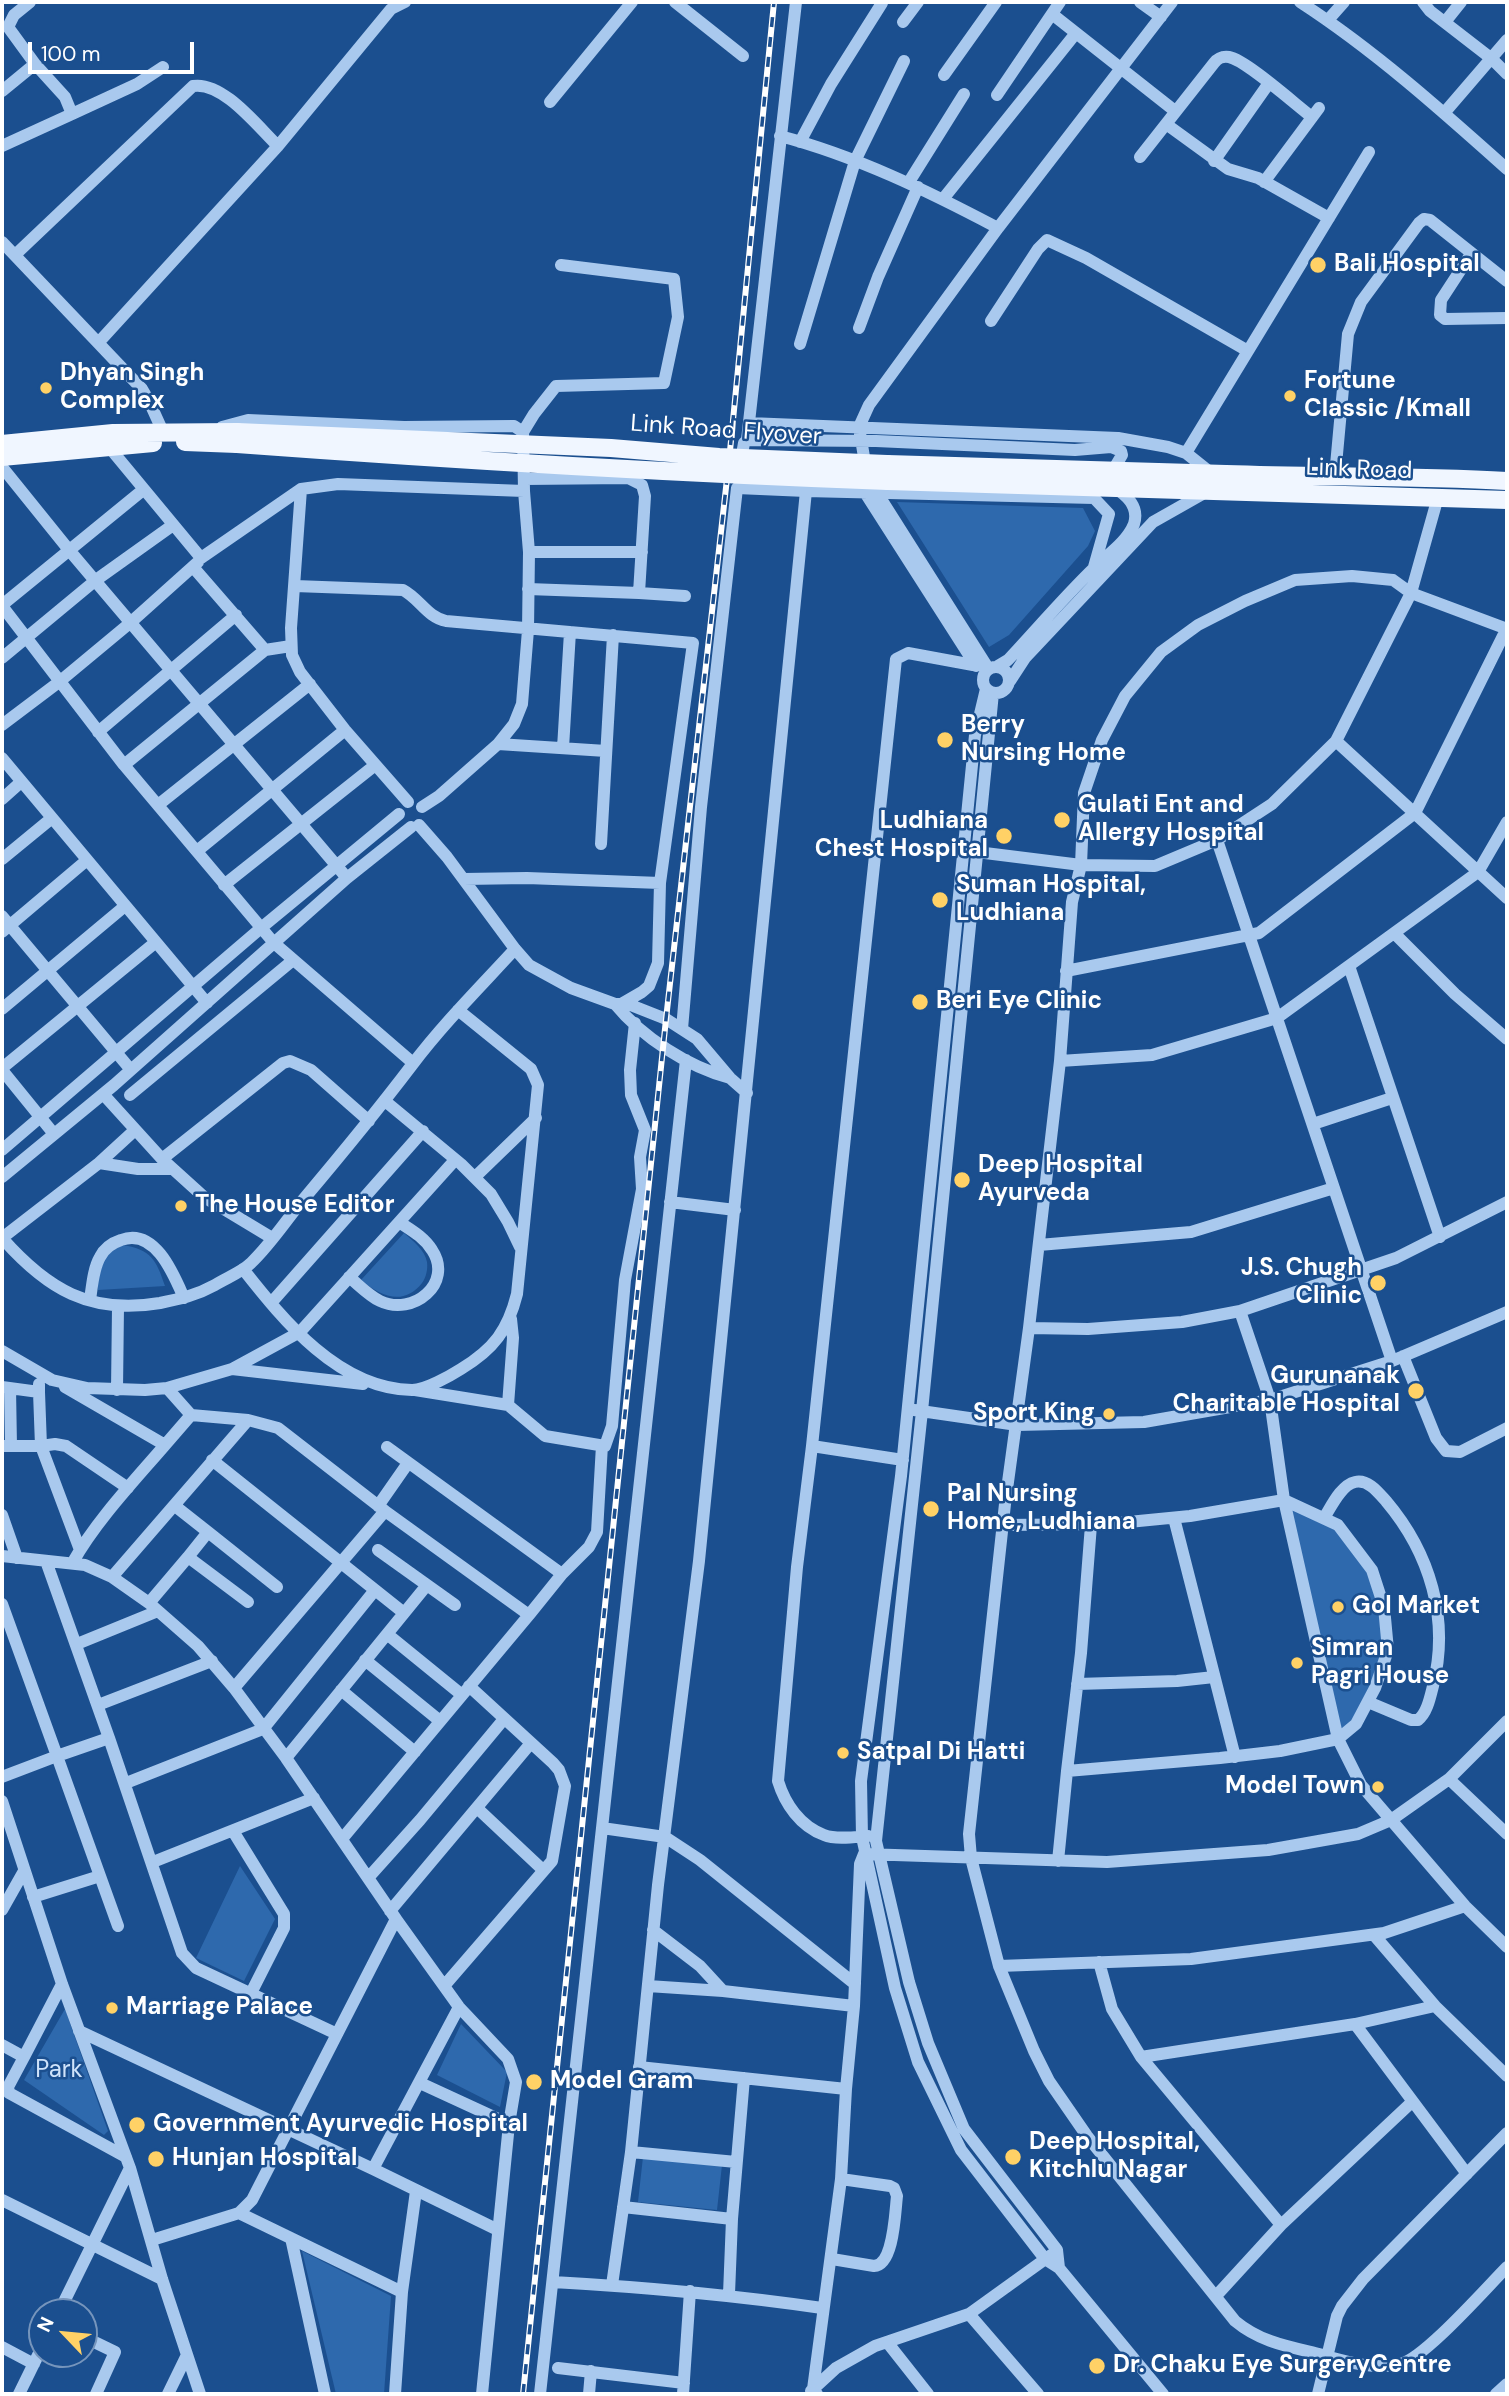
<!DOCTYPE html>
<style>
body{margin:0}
#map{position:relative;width:1509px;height:2396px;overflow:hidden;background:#1b4f8f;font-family:"DM Sans",sans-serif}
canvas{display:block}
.frame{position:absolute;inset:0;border:4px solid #fff;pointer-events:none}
.north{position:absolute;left:28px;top:2298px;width:70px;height:70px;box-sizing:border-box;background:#1b4f8f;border:2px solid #7695bc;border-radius:50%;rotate:296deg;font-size:19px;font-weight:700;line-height:28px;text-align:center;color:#fff}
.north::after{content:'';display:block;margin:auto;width:24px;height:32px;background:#ffd166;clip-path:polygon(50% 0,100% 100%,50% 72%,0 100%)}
.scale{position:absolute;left:28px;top:42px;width:166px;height:32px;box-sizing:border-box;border:4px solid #fff;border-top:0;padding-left:9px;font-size:21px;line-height:24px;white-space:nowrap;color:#fff;-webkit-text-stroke:5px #1b4f8f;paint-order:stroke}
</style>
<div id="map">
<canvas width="1509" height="2396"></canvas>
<div class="frame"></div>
<div class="north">N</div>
<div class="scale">100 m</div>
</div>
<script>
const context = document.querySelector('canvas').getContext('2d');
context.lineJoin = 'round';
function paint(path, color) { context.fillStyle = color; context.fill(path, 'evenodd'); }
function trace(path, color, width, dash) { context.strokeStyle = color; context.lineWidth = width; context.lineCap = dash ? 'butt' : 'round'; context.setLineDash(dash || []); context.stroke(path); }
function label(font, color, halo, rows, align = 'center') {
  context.font = font + ' "DM Sans",sans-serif'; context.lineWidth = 5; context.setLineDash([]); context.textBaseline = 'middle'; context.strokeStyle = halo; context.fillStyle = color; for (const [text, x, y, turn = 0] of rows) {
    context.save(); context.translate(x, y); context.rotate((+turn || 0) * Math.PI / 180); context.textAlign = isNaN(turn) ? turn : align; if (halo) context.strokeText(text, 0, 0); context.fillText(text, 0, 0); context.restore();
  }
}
paint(new Path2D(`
 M897 502 1083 508 1095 531 1088 546 1009 635 989 647Z
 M404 1233C413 1241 425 1250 427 1262 428 1269 426 1278 422 1283 404 1306 381 1297 361 1280Z
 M123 1245C151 1250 156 1259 165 1286L98 1290C97 1267 101 1255 123 1245Z
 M1287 1506 1335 1527 1369 1570 1382 1608 1385 1649 1372 1687 1353 1723 1339 1734Z
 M240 1866 275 1919 244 1981 196 1958Z
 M65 2009 108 2131 104 2135 24 2080Z
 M461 2024 507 2072 500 2107 437 2075Z
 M643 2157 722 2165 717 2210 638 2202Z
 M302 2251 391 2296 384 2394H336Z`), '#2e69ad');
trace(new Path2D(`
 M30 2 14 15 8 27 35 64
 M675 2 743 56
 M1140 2 1161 17
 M1300 2C1374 50 1441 110 1507 169
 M1423 2 1430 11 1492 59 1507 74
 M1052 14 1175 111
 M1328 20 1344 2
 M903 22 918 2
 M1445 22 1461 2
 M944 75 996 2
 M2 91 35 64 65 97 72 114 2 146
 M997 95 1060 2
 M550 102 632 2
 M1445 112 1507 40
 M72 114 137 84 163 67
 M1166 124 1228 169 1258 178 1329 218
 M780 136C856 156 928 191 998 228
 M800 142 831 84 882 3
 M1140 157 1214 63C1218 58 1222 56 1229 57 1246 60 1296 105 1312 117
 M1214 161 1269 83
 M909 182 964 94
 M1264 182 1319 108
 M943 199 1076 33
 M2 242 142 389 149 401 163 432
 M1471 254 1441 300 1440 315 1445 319 1507 318
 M15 255 193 86C223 81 258 127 278 146L391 9 405 2
 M991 321 1038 249 1047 240 1086 258 1248 351
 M859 328 878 277 918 187
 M99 342 278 146
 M800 344 855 161 904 61
 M749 423 1118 438 1168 447 1186 453 1211 473
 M222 427 248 420 404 427 514 426 523 432 524 491 529 552 528 630 522 704 514 724 498 744 439 796 422 807
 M523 432 534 414 556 386 664 383 678 317 674 279 561 265
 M747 440 876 441 1075 450 1111 447 1121 451 1122 455 1112 472
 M109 447 201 558 301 489 338 484 524 491
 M1186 453 1369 152
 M740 466 744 443 747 440 796 2
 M2 467 69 550 347 878
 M866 469 859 427 869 405 998 228 1172 2
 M1335 476 1348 334 1361 302 1419 223 1424 219 1430 220 1507 281
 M524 479 628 478 642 485 645 496 639 593 685 596
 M866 486 864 491 976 666
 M874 488 988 668
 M301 489 291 628 292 655 300 672 345 730 408 802
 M529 552H642
 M295 586 403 590C420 599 427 617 446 621L693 643 660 883 658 963 649 986 642 992 623 1003
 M528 589 639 593
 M2 605 143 490
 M2 606 124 765 274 943 413 1063
 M1507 629 1411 593 1393 580 1352 576 1295 580 1245 601 1198 625 1161 652 1125 696 1102 740 1084 793 1081 865 1072 902 1060 1061 1029 1328 1005 1504 969 1834 971 1858 999 1966 1034 2051 1049 2081 1087 2136 1235 2321C1259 2341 1285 2346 1315 2353 1341 2360 1373 2371 1400 2364 1424 2359 1487 2287 1507 2267
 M265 650 291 646
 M2 658 96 580 173 525
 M998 666 1008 660C1037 629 1064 597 1094 568 1107 555 1127 542 1134 524 1139 508 1129 497 1116 489
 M983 680a13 13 0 1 1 26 0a13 13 0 1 1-26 0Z
 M1010 681 1025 658 1153 522 1206 492
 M986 689 975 735 901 1476 861 1781 862 1837 895 1988 918 2062 961 2150 1045 2259 1059 2268 1163 2394
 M993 693 922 1411 876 1841 909 1982 928 2043 964 2129 1057 2250 1059 2268
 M2 725 59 682 130 623 198 562
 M98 732 236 615
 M1336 741 1507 898
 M498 744 606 751
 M563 748 570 632
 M2 758 207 1003
 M124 765 265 650 193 567
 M2 799 21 782
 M158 805 310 684
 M419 825 447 857 515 949 529 965 571 988 615 1004H628L666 1019 697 1039 730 1078 747 1093
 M1217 840 1392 1361
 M601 844 613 635
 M197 851 345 730
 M969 851 1081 865 1155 866 1217 840 1272 804 1336 741 1411 593 1438 497
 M2 859 52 818
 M464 879 527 878 660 883
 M224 885 374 766
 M2 916 131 1070
 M2 932 87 860
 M1394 933 1455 994 1507 1039
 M1349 966 1440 1237
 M1066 971 1259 933 1415 813 1507 628
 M615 1004C642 1037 688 1067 730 1078
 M2 1009 125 906
 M682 1029 701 807 737 488 806 491
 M686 1060 602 1828 665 1837 700 1860 855 1984
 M1060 1061 1152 1055 1277 1018 1478 872 1507 822
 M2 1068 156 942
 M2 1070 54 1134
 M103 1094 162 1159 204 1197 272 1238
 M130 1095 292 961
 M385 1101 461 1164 491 1194 508 1222 520 1247
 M1313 1124 1392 1098
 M2 1150 261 928 399 814
 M162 1159 283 1063 290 1061 311 1070 369 1121
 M99 1163 138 1169H171
 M2 1177 114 1085 347 878 411 827
 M475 1177 536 1118
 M670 1202 735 1210
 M2 1238C47 1289 90 1315 160 1303 180 1299 197 1295 215 1285 226 1278 242 1272 251 1263 270 1245 285 1222 302 1201 340 1156 377 1111 412 1065 443 1024 480 987 515 949
 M2 1238 99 1163 135 1130
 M1039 1245 1191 1232 1334 1188
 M243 1269C284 1321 339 1389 412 1390 425 1390 450 1376 461 1369 494 1349 508 1330 517 1294L538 1085 531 1069 458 1010
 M349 1277C359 1285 368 1295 380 1301 413 1317 454 1283 432 1250 424 1237 411 1230 399 1222
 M90 1300C92 1287 93 1269 100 1257 104 1249 112 1243 121 1240 155 1227 174 1275 184 1298
 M271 1303 423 1131
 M1240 1311 1270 1400 1284 1500 1338 1739 1361 1785 1465 1906 1507 1947
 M1029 1328 1088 1329 1182 1322 1240 1311 1396 1258 1507 1202
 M2 1351 52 1380 87 1388 145 1390 167 1388 232 1369 300 1332 455 1160
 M1403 1356 1436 1438 1446 1451 1460 1452 1507 1428
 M232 1369 363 1384
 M2 1387 39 1392V1384
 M65 1387 165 1445C134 1481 96 1521 73 1562
 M117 1390 118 1307
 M415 1390 508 1405 545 1436 605 1446 612 1426 625 1280 642 1189 640 1157 645 1130 631 1095 630 1070 635 1023
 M39 1392 41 1446 55 1444 66 1446 128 1488
 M508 1405 513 1338 511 1319
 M914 1410 1017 1425 1144 1422 1270 1400 1392 1361 1507 1312
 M191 1415 248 1420
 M165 1445 191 1415 167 1388
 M2 1446H11L10 1388
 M11 1446H41L80 1550
 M812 1446 903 1460
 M387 1447 562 1574
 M212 1460 404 1613
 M175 1506 208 1532
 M378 1506 408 1463
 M385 1511 529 1615 562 1574 589 1547 597 1532 602 1445
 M2 1515 17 1558
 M1174 1518 1235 1757
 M1324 1518C1331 1507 1341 1485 1355 1482 1368 1479 1378 1492 1386 1501 1430 1553 1450 1619 1433 1686 1430 1698 1427 1713 1418 1720H1411L1368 1702
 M1004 1525 1108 1524 1190 1516 1284 1500 1338 1525 1372 1570 1384 1607 1388 1650 1375 1688 1356 1724 1338 1739 1280 1751 1220 1758 1067 1771 1058 1861
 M378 1550 455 1605
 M2 1556 85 1565 112 1577 149 1603 198 1646 234 1688 286 1758 396 1919 252 2200 239 2213 152 2240
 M188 1557 208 1532 277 1587
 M46 1561 109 1738
 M112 1577 248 1420 278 1428 385 1511 234 1688
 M149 1603 188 1557 248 1602
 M2 1604 57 1756 109 1738 182 1953 196 1968 337 2034
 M387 1634 462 1695
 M77 1644 158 1611
 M365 1660 440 1721
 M1077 1684 1177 1681 1214 1677
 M341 1690 415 1752
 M98 1705 212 1661
 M286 1758 427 1585
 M1067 1771 1081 1653 1091 1525
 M2 1777 57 1756 100 1876 33 1897
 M1449 1779 1507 1834
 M126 1783 263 1729 375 1590
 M2 1801 62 1984 130 2168 162 2279 200 2394
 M477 1808 543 1870
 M233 1831 284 1914V1928L250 1995
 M868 1836C855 1837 836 1840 824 1835 800 1826 785 1804 778 1781L797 1567 812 1446 896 659 908 653 973 665
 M342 1839 529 1615
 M153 1862 314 1798
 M100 1876 118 1926
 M368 1878 420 1820 504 1719
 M2 1910 24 1871
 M390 1911 531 1743
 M396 1919 459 2007 508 2059 516 2082 509 2124 482 2394
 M653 1930 700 1966 723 1991
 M1374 1935 1435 2006
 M1099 1962 1112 2009 1141 2057 1281 2225
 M999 1966 1191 1959 1384 1933 1465 1906
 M444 1986 552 1861 565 1786 559 1770 553 1763 469 1686
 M648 1986 723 1991 854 2006
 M79 2031 373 2169 498 2230
 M2 2045 24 2057 8 2087 9 2093 126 2157
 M24 2057 62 1984
 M1141 2057 1355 2024
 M639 2067 846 2089
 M420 2083 509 2124
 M631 2152 736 2162
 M373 2169 459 2007
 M1467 2174 1355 2024 1435 2006 1507 2076
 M2 2200 162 2279
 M623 2207 732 2219
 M239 2213 402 2292
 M291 2238 325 2394
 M832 2259 874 2266C894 2265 895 2212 897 2196L894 2188 890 2186 841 2179
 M553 2282C643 2287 732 2295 822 2308
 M612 2285 631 2152 658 1885 699 1561 806 491 1094 498 1109 514 1094 567
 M729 2294 732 2219 744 2078
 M1216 2296 1281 2225 1412 2102
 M59 2312 130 2168
 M969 2314 1038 2394
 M84 2337 115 2352 96 2394
 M887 2342 928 2394
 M2 2347 34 2364
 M558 2368 684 2383
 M811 2391 836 2368 875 2346 969 2314 1051 2255
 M19 2394 42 2347
 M168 2394 187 2355
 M395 2394 402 2292 416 2191
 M540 2394 602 1828
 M589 2394 591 2371
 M683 2394 690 2291
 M817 2394 813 2389 841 2179 846 2089 854 2006 860 1864 864 1854 1107 1862 1268 1850 1358 1834 1391 1820 1449 1779 1507 1721
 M1318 2394 1337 2316 1342 2306 1363 2279 1507 2133
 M1496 2394 1507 2384`), '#a9c9ee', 12);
trace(new Path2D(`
 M185 442 237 444
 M2 444 113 433 237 432
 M2 457 153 443
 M887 464C1000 468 1113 471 1226 474 1320 477 1414 476 1507 481
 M888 481 1507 500`), '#f0f6ff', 18);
const rail = new Path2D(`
 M523 2394 666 1019 729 461 774 2`);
trace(rail, '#fff', 6);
trace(rail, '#1b4f8f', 3.5, [10]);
trace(new Path2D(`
 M237 432 611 448 719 457 887 464
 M237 444C454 460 671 473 888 481`), '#f0f6ff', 18);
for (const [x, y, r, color] of [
 [1318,265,9,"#ffd166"],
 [46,388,7,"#ffd166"],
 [1290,396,7,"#ffd166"],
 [945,740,9,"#ffd166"],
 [1062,820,9,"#ffd166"],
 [1004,836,9,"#ffd166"],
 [940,900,9,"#ffd166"],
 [920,1002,9,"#ffd166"],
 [962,1180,9,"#ffd166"],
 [181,1206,7,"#ffd166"],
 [1378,1283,9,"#ffd166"],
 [1416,1391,9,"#ffd166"],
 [1109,1414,7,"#ffd166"],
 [931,1509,9,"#ffd166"],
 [1338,1607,7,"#ffd166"],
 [1297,1663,7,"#ffd166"],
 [843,1753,7,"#ffd166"],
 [1378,1787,7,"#ffd166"],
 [112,2008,7,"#ffd166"],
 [534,2082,9,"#ffd166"],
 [137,2125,9,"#ffd166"],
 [1013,2157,9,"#ffd166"],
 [156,2159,9,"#ffd166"],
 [1097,2366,9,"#ffd166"]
]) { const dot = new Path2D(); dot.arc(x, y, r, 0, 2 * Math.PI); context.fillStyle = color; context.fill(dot); trace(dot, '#1b4f8f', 2.5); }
label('bold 24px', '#fff', '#1b4f8f', [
 ["Bali Hospital",1334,265],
 ["Dhyan Singh",60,374],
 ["Complex",60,402],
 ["Fortune",1304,382],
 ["Classic /Kmall",1304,410],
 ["Berry",961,726],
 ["Nursing Home",961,754],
 ["Gulati Ent and",1078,806],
 ["Allergy Hospital",1078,834],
 ["Ludhiana",988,822,"right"],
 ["Chest Hospital",988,850,"right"],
 ["Suman Hospital,",956,886],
 ["Ludhiana",956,914],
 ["Beri Eye Clinic",936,1002],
 ["Deep Hospital",978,1166],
 ["Ayurveda",978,1194],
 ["The House Editor",195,1206],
 ["J.S. Chugh",1362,1269,"right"],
 ["Clinic",1362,1297,"right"],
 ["Gurunanak",1400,1377,"right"],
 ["Charitable Hospital",1400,1405,"right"],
 ["Sport King",1095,1414,"right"],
 ["Pal Nursing",947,1495],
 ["Home, Ludhiana",947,1523],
 ["Gol Market",1352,1607],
 ["Simran",1311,1649],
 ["Pagri House",1311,1677],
 ["Satpal Di Hatti",857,1753],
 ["Model Town",1364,1787,"right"],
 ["Marriage Palace",126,2008],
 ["Model Gram",550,2082],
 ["Government Ayurvedic Hospital",153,2125],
 ["Deep Hospital,",1029,2143],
 ["Kitchlu Nagar",1029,2171],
 ["Hunjan Hospital",172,2159],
 ["Dr. Chaku Eye SurgeryCentre",1113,2366]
], 'left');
label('24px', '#fff', '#1b4f8f', [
 ["Link Road Flyover",726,431,4],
 ["Link Road",1359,470,2]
]);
label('24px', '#cfe3fa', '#1b4f8f', [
 ["Park",59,2071]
]);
</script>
